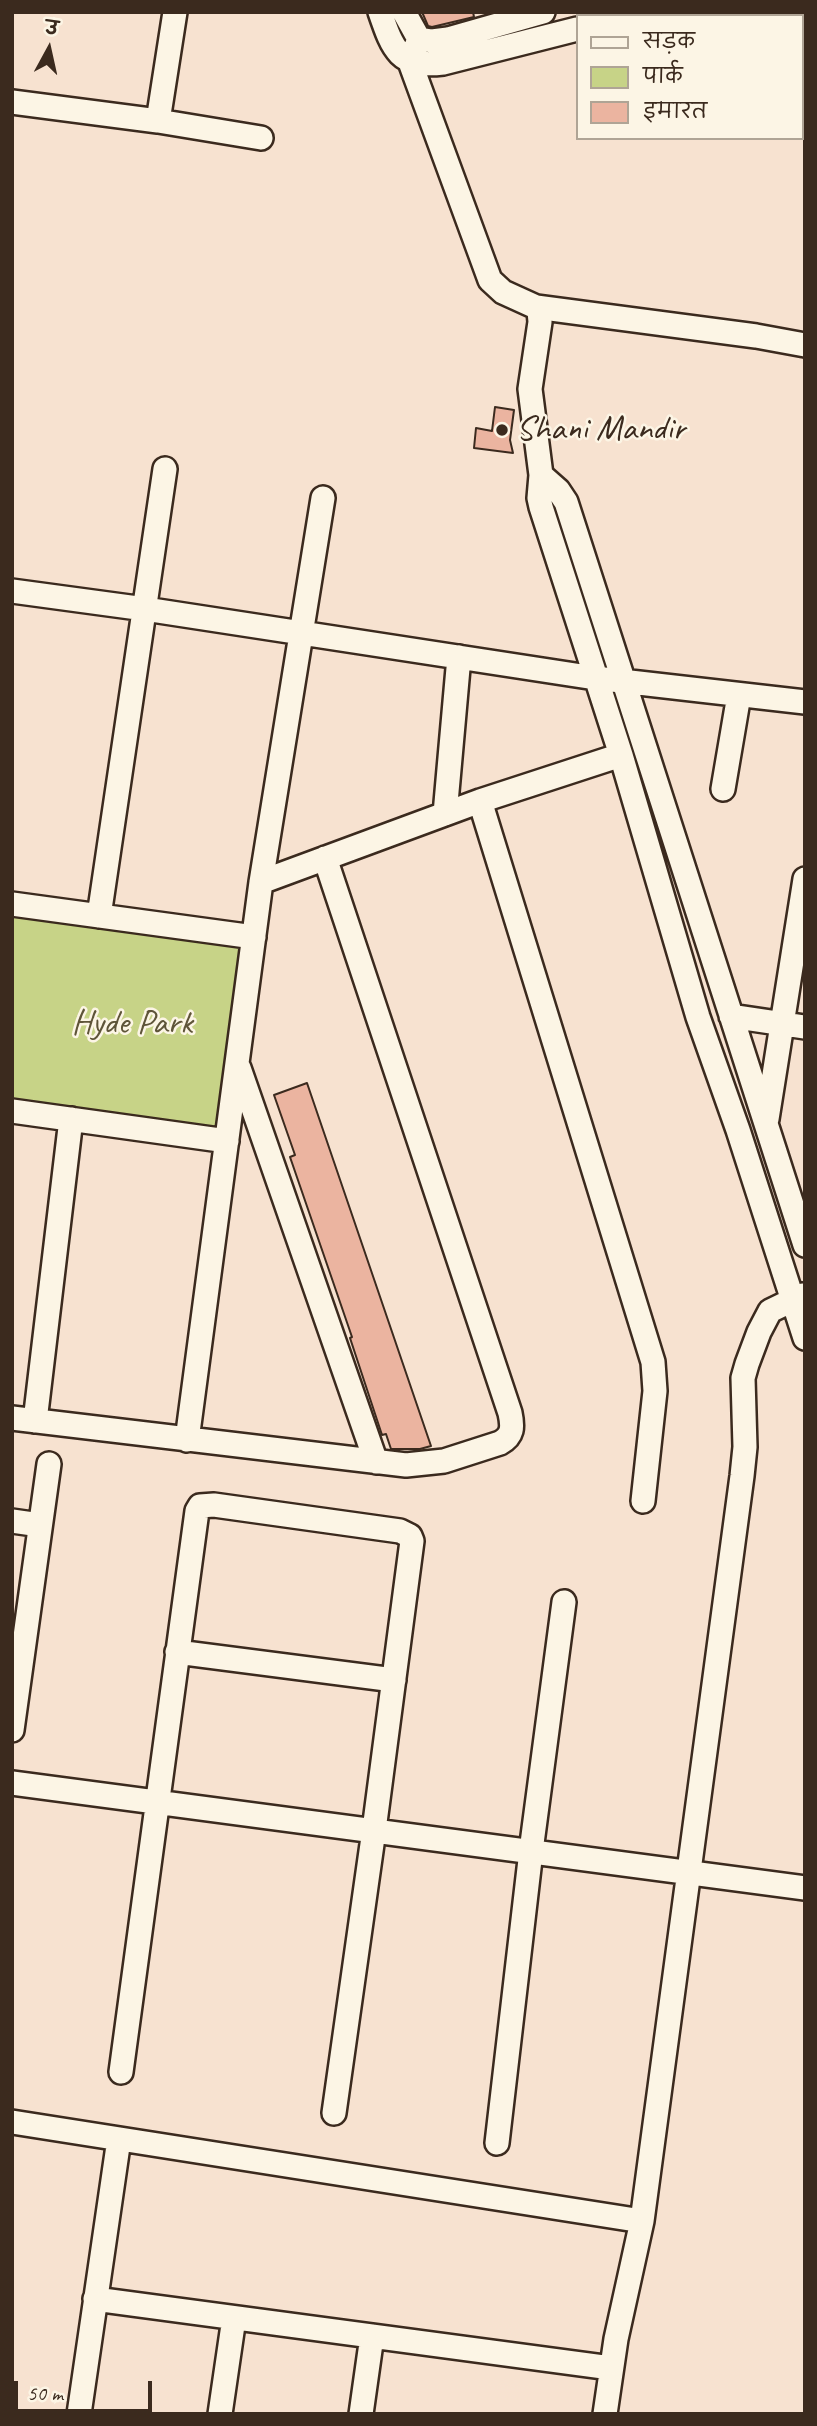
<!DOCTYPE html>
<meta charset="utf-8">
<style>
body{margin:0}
#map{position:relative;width:817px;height:2426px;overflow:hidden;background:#f7e2d0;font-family:Caveat,"Playpen Sans Deva",sans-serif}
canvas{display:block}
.frame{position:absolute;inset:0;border:14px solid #3b2a1e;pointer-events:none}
.legend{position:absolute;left:576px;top:14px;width:228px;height:126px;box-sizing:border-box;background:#fcf5e5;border:2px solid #afa495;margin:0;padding:9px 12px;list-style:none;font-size:21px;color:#3b2a1e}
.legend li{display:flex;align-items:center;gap:14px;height:35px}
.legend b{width:35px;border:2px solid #afa495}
.north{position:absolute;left:14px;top:14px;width:70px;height:70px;-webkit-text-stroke:5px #fcf5e5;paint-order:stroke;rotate:8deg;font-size:19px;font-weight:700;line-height:28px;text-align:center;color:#3b2a1e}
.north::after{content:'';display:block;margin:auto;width:24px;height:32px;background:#3b2a1e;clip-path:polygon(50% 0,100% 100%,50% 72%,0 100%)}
.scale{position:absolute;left:14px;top:2381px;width:138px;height:32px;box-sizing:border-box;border:4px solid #3b2a1e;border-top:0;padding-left:9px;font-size:21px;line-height:24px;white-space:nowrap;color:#3b2a1e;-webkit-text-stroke:5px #fcf5e5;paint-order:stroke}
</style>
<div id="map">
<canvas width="817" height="2426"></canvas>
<div class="frame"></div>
<ul class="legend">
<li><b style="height:9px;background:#fcf5e5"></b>सड़क</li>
<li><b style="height:19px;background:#c7d387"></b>पार्क</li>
<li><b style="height:19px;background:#ebb4a0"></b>इमारत</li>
</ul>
<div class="north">उ</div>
<div class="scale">50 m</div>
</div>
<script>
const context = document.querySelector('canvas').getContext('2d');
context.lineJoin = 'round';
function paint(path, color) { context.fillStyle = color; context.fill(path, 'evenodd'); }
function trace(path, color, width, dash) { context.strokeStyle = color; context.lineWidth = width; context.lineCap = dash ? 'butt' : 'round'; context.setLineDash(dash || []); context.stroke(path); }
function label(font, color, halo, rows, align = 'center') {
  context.font = font + ' Caveat,sans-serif'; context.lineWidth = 5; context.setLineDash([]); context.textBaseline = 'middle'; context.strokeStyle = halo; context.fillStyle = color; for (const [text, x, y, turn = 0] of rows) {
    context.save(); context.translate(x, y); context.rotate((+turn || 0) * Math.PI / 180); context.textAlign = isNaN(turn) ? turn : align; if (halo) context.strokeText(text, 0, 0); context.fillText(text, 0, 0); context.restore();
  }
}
paint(new Path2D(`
 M12 912 241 942 218 1133 12 1103Z`), '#c7d387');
const building = new Path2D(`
 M422 12H473L474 17 432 27 428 26Z
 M495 407 514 410 510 440 513 453 474 448 476 428 492 431Z
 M307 1083 431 1446 420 1449H391L386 1434 382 1435 350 1338 352 1337 290 1157 295 1155 274 1095Z`);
paint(building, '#ebb4a0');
trace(building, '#3b2a1e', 2);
const street = new Path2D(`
 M380 12C393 50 399 68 443 63L577 29
 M404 12 419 39 432 41 448 39 543 12
 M622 16 635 12
 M419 39 410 62 490 280 503 292 536 307 539 311 540 322 530 389 541 475 539 498 541 507 621 755 698 1017 738 1130 805 1338
 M12 102 158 121 175 12
 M158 121 261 138
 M801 121 805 122
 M536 307 756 336 805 345
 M541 475 558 490 566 502 805 1245
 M12 591 145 609 595 678 805 702
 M723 789 739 695
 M480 801 653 1362 655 1391 643 1501
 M445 814 459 657
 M261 882 480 801 621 755
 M12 904 254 937
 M99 916 165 469
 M731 1016 805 1027
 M239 1068 376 1462
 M12 1111 227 1141
 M767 1119 805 879
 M12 1418 406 1465 444 1461 500 1443C513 1436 513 1427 510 1413L325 858
 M35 1421 71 1119
 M187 1440 261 882 323 498
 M12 1521 40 1525
 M177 1652 394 1680
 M12 1730 49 1464
 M12 1783 805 1888
 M121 2072 197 1511 200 1506 214 1505 400 1531 410 1536 412 1541 374 1830 334 2113
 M12 2122 642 2221
 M497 2143 531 1851 564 1602
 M95 2299 611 2368
 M79 2414 119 2139
 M220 2414 234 2318
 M361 2414 372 2336
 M605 2414 616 2339 642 2221 742 1476 745 1447 743 1378 747 1364 759 1332 770 1311 803 1295`);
trace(street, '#3b2a1e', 28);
trace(street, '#fcf5e5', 23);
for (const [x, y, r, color] of [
 [502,430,7,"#3b2a1e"]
]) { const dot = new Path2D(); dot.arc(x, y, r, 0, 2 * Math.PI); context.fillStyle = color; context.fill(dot); trace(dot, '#fcf5e5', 2.5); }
label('35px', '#3b2a1e', '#fcf5e5', [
 ["Shani Mandir",516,430]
], 'left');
label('35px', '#5e5438', '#fcf5e5', [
 ["Hyde Park",132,1024]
]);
</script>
